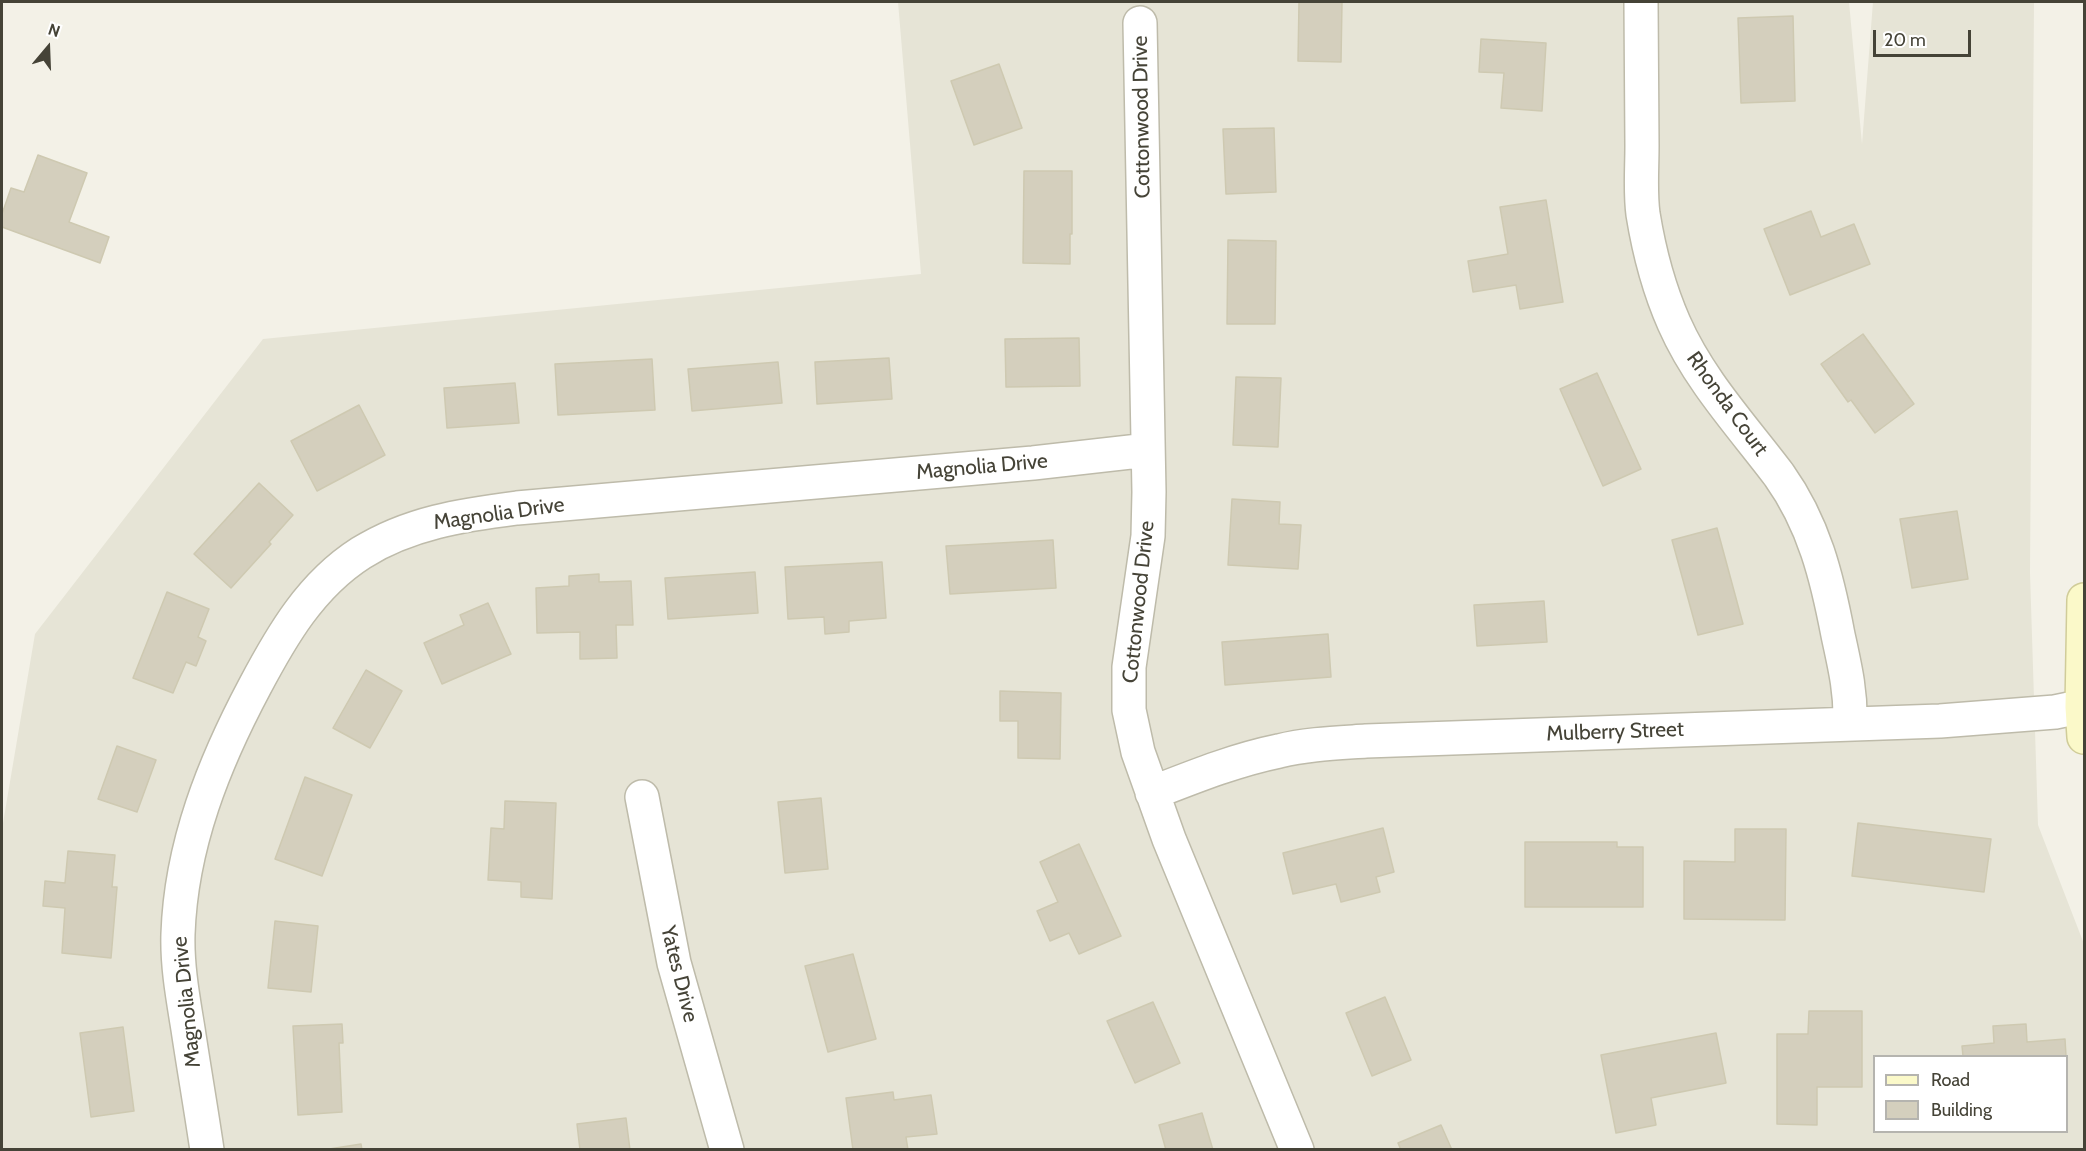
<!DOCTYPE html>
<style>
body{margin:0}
#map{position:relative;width:2086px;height:1151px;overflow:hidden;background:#f3f1e7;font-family:Cabin,sans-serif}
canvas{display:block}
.frame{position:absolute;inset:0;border:3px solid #454337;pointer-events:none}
.legend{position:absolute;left:1873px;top:1055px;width:195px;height:78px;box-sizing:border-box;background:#fff;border:2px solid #b5b4af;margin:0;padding:8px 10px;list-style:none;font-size:18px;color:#454337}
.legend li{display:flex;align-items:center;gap:12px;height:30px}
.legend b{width:30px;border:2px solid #b5b4af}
.north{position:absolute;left:18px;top:18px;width:60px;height:60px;-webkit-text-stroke:4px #fff;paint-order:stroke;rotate:19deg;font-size:16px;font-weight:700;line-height:24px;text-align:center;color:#454337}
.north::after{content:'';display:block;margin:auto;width:21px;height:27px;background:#454337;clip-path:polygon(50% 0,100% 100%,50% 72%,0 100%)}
.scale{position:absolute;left:1873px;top:30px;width:98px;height:27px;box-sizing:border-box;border:3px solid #454337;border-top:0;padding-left:8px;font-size:18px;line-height:21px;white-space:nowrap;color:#454337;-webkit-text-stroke:4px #fff;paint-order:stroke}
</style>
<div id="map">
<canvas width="2086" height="1151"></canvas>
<div class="frame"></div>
<ul class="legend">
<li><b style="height:8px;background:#fbf9c9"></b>Road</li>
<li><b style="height:16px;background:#d4cfbd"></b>Building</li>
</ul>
<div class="north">N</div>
<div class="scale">20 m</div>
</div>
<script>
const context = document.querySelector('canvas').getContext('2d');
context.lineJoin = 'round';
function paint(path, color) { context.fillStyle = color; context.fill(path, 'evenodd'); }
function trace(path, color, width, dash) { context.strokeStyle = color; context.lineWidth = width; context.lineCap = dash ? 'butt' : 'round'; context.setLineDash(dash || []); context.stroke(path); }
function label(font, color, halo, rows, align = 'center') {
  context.font = font + ' Cabin,sans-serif'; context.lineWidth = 5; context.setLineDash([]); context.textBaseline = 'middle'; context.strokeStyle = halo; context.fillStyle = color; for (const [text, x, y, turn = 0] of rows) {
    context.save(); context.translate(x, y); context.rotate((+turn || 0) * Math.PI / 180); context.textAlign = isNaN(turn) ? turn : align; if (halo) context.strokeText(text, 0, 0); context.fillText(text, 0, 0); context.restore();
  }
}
paint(new Path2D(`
 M898 2H1849L1862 144 1873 2H2034L2030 573 2038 825 2084 944V1149L2 1150V829L35 634 263 339 921 274ZM1874 1056H2066V1132H1874Z`), '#e6e4d6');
const building = new Path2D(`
 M1299 2H1342L1341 62 1298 61Z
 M1793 16 1795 101 1741 103 1738 18Z
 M1481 39 1546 43 1542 111 1501 108 1504 73 1479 72Z
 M999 64 1022 128 974 145 951 81Z
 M1274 128 1276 192 1226 194 1223 129Z
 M38 155 87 173 69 222 109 237 100 263 2 227V214L11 188 24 192Z
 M1024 171H1072V234H1070V264L1023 263Z
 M1546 200 1563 302 1520 309 1516 285 1473 292 1468 261 1508 254 1500 207Z
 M1811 211 1821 237 1854 224 1870 264 1790 295 1764 229Z
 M1228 240 1276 241 1275 324H1227Z
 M1863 334 1914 404 1875 433 1851 400 1848 402 1821 364Z
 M1079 338 1080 386 1006 387 1005 339Z
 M889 358 892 399 817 404 815 362Z
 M652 359 655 410 558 415 555 364Z
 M778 362 782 403 692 411 688 369Z
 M1597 373 1641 469 1603 486 1560 389Z
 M1236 377 1281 378 1278 447 1233 445Z
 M515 383 519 423 447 428 444 388Z
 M359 405 385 455 317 491 291 441Z
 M259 483 293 515 269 542 271 544 231 588 194 554Z
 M1232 499 1280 502 1279 524 1301 525 1298 569 1228 565Z
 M1957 511 1968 579 1912 588 1900 519Z
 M1717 528 1743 624 1698 635 1672 540Z
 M1053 540 1056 588 950 594 946 546Z
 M882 562 886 618 849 621V632L825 634 824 617 788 619 785 567Z
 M755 572 758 613 668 619 665 578Z
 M599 574V582L631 581 633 625H616L617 658 580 659V632L537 633 536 588 569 586V576Z
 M167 592 209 609 198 637 206 641 196 666 186 662 173 693 133 678Z
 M1544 601 1547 642 1477 646 1474 605Z
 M488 603 511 654 442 684 424 643 464 625 460 615Z
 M1328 634 1331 677 1225 685 1222 642Z
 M366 670 402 691 370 748 333 728Z
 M1000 691 1061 693 1060 759 1018 758V721H1000Z
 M117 746 156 760 137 812 98 799Z
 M305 777 352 795 322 876 275 859Z
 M821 798 828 869 785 873 778 802Z
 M505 801 556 803 552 899 521 897V882L488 880 491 828 504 829Z
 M1858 823 1991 839 1984 892 1852 876Z
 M1383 828 1394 872 1376 877 1380 892 1341 902 1336 884 1293 894 1283 853Z
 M1735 829H1786L1785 920 1684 919V861L1735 862Z
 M1525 842H1617V847H1643V907H1525Z
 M1079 844 1121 936 1079 954 1069 933 1050 941 1037 911 1058 902 1040 862Z
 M68 851 115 855 112 887H117L111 958 62 953 65 908 43 906 45 881 65 883Z
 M275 921 318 926 311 992 268 988Z
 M853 954 876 1039 828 1052 805 966Z
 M1385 997 1411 1060 1372 1076 1346 1013Z
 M1153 1002 1180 1063 1135 1083 1107 1021Z
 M1809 1011H1862V1087H1817V1125L1777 1124V1034H1808Z
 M342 1024 343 1043H339L342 1112 298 1115 293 1026Z
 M2026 1024 2027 1042 2065 1039 2066 1056H1963L1962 1046 1994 1043 1993 1026Z
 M123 1027 134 1111 91 1117 80 1033Z
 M1716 1033 1726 1083 1651 1098 1656 1125 1616 1133 1601 1055Z
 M893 1092 894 1100 931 1095 937 1134 906 1137 908 1150H853L846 1098Z
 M1202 1113 1213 1150H1166L1159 1125Z
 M626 1118 630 1150H580L577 1124Z
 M1441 1125 1452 1150H1401L1398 1143Z
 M361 1144 362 1150H323Z`);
paint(building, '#d4cfbd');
trace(building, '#cec9b1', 1.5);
const minor = new Path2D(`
 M1641 2C1641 50 1642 98 1642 146 1642 169 1640 192 1643 214 1649 251 1659 289 1674 323 1699 380 1742 426 1779 475 1814 524 1827 577 1838 635 1845 667 1851 692 1850 724
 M1140 23 1149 492 1148 536 1129 667V710L1138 752 1169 839 1297 1150
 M1152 793C1193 777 1235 760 1279 751 1307 744 1337 743 1366 741L1940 721 2055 712 2084 706
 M642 797 674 963 727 1150
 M207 1150C201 1109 194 1069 188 1029 183 998 177 966 178 934 181 845 214 763 255 686 282 635 311 585 361 553 409 523 462 515 517 508L1033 463 1148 450`);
const secondary = new Path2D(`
 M2084 600 2082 707 2084 737`);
trace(minor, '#bebbaa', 36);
trace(secondary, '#d0cc99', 36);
trace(minor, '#fff', 33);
trace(secondary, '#fbf9c9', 33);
label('21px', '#454337', '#fff', [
 ["Cottonwood Drive",1142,117,-91],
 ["Rhonda Court",1727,404,54],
 ["Magnolia Drive",982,467,-5],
 ["Magnolia Drive",499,514,-8],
 ["Cottonwood Drive",1139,602,-84],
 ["Mulberry Street",1615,732,-2],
 ["Yates Drive",679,974,76],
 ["Magnolia Drive",187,1002,-96]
]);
</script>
